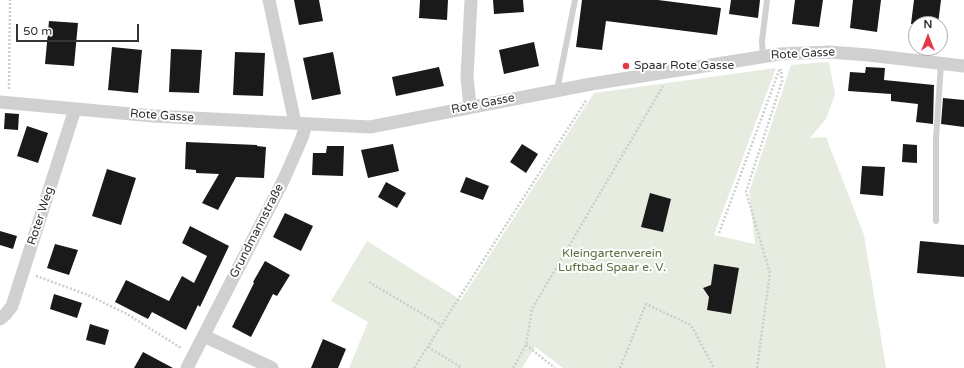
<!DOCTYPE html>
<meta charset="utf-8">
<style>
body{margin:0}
#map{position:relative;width:964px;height:368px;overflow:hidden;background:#fff;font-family:"Varela Round",sans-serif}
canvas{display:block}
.north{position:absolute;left:908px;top:16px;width:40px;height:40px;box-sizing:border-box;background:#fff;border:1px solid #adadad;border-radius:50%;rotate:0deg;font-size:11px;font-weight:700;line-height:16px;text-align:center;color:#333}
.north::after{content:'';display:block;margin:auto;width:14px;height:18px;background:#e63946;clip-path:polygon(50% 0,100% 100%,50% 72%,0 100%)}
.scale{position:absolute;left:16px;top:24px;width:123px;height:18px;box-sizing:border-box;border:2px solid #333;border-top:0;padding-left:5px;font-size:12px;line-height:14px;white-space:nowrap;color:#333;-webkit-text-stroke:3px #fff;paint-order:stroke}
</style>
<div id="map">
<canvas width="964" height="368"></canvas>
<div class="north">N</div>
<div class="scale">50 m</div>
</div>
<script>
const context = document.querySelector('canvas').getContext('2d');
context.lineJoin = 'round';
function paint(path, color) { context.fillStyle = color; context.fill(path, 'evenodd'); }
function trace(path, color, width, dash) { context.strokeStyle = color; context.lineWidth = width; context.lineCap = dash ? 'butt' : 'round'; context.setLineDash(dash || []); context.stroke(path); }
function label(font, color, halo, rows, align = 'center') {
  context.font = font + ' "Varela Round",sans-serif'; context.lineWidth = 4; context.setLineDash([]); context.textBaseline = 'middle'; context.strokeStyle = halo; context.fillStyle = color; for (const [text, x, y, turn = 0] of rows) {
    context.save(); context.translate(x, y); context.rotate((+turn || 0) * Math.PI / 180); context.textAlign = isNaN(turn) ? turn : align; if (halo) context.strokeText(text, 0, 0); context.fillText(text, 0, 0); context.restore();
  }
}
paint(new Path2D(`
 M829 62 835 94 826 119 810 138 826 137 864 235 886 368H563L535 347 522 368H349L368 322 331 301 367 241 461 300 594 93 776 68 714 235 755 244 749 192 791 65Z`), '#e6ecdf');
paint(new Path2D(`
 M294 0H319L323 21 299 25Z
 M420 0H448L447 20 419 18Z
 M493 0H523L524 12 494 14Z
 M582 0H658L721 8 717 35 606 21 602 50 576 47Z
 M731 0H760L758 18 729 14Z
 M795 0H823L819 27 792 24Z
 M853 0H881L877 32 850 28Z
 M914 0H941L938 24H911Z
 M49 21 78 23 74 66 45 64Z
 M534 42 539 66 504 74 499 50Z
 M112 47 142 50 138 93 108 90Z
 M171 49 202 50 199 93 169 92Z
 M235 52 265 53 263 96 233 95Z
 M333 52 341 94 312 100 303 58Z
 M439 67 444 86 396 96 392 77Z
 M866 67 885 68 884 80 934 85 933 124 916 122 918 104 891 101V94L848 91 850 72 865 73Z
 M943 98 964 100V127L941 124Z
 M5 113 19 114 18 130 4 129Z
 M27 126 48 133 38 163 17 156Z
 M186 142 257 145V146L266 147 264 178 236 177 218 210 202 203 219 174 196 173V170L185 169Z
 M393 144 399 171 368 178 361 150Z
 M522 144 538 154 526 173 510 162Z
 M903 144 917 145V163L902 162Z
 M327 146H344L343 176 312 175 313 153H326Z
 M862 166 885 167 883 196 860 194Z
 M107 169 136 178 121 225 92 216Z
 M466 177 489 186 483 200 460 192Z
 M386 182 406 193 397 208 378 197Z
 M650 193 671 199 663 232 641 227Z
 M285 213 313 226 301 251 273 237Z
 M190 226 229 246 200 307 198 305 186 330 152 312 148 319 115 302 126 280 169 301 182 276 194 283 207 256 182 243Z
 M0 231 17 236 13 249 0 245Z
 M920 241 964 245V277L917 273Z
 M55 244 78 250 69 275 47 268Z
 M265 261 290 275 277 296 273 294 251 337 232 327 254 283 253 282Z
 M714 264 739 268 731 314 707 310 709 297 703 288 711 285Z
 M54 294 82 303 77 318 50 309Z
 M90 324 109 330 105 345 86 340Z
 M323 339 346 349 338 368H311Z
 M143 352 173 368H134Z`), '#1a1a1a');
trace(new Path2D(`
 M9 89 10 0
 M719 233 780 68
 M36 276 88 295 127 314 181 348
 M369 282 441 325
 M526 345 555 368
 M428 347 462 368
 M414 368 587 99
 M513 368 526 345 532 309 663 86
 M620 368 646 304 691 325 714 368
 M757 368 770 273 746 192 782 81 781 69`), '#cdcdcd', 2.5, [2, 2]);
trace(new Path2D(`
 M763 57 762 41 767 0
 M557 90 575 0
 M936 221V139L941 64`), '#d0d0d0', 6);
trace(new Path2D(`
 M269 0 295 123
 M0 102 153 116 370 127 591 84 780 54 829 52 868 55 964 66
 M470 106 467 77 471 0
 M0 319 5 315 12 306 75 109
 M204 336 272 368
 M187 368 284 179 302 138 306 124`), '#d0d0d0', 13);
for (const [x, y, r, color] of [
 [626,66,4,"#e63946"]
]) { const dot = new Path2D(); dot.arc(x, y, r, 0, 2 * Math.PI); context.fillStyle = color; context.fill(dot); trace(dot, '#fff', 1.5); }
label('12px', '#333', '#fff', [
 ["Rote Gasse",803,54,-3],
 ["Rote Gasse",483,104,-11],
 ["Rote Gasse",162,116,4],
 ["Roter Weg",41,216,-72],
 ["Grundmannstraße",257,231,-63]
]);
label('12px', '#333', '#fff', [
 ["Spaar Rote Gasse",634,66]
], 'left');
label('12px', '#56703f', '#fff', [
 ["Kleingartenverein",612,254],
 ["Luftbad Spaar e. V.",612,268]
]);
</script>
